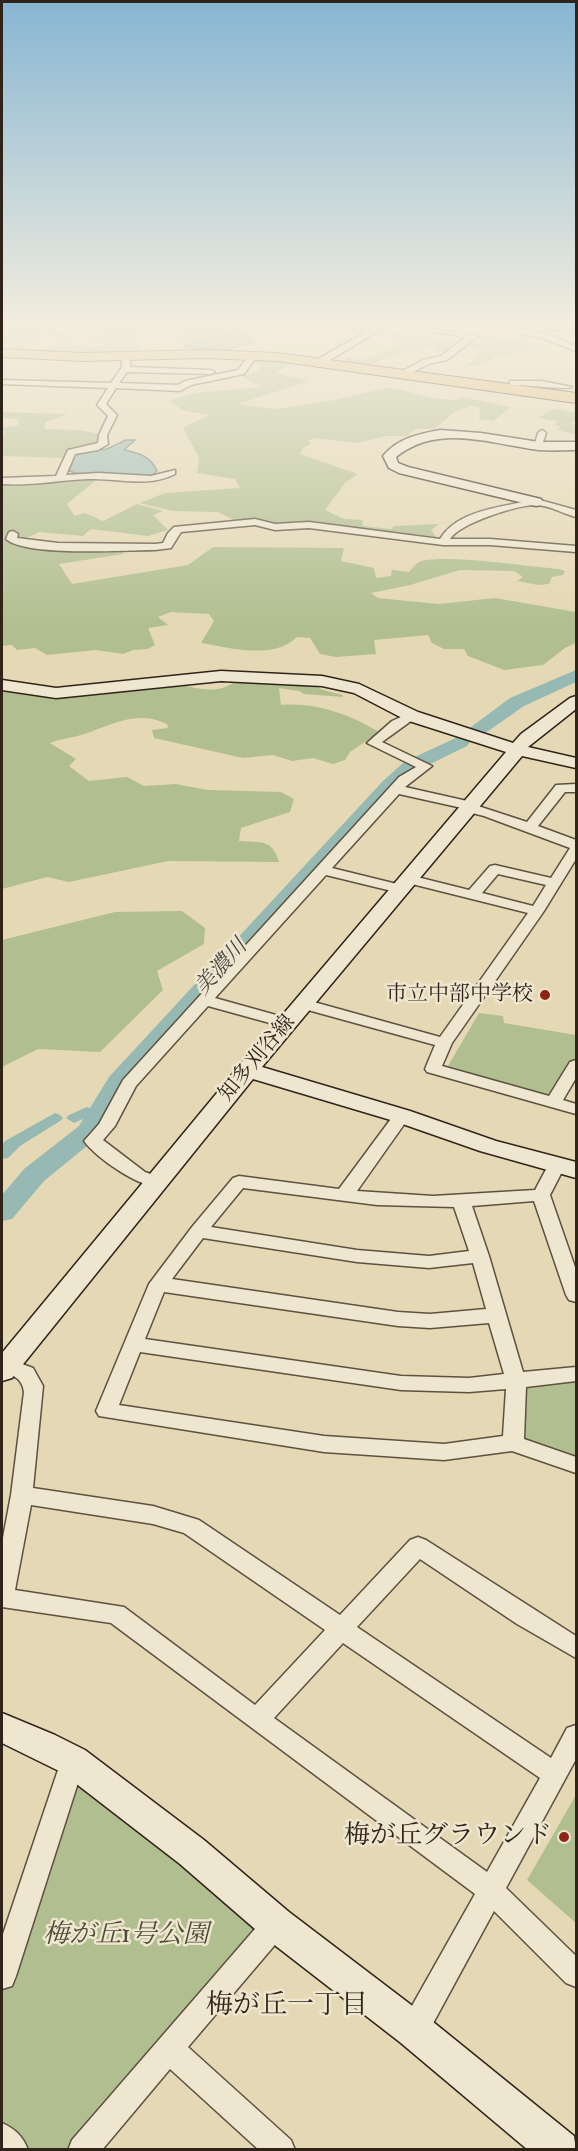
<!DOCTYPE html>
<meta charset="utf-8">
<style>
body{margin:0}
#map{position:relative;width:578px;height:2151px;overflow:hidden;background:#e5d8b5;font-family:"IM FELL Double Pica",serif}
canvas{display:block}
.frame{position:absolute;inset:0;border:3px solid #30241a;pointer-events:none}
</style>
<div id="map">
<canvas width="578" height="2151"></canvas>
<div class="frame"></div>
</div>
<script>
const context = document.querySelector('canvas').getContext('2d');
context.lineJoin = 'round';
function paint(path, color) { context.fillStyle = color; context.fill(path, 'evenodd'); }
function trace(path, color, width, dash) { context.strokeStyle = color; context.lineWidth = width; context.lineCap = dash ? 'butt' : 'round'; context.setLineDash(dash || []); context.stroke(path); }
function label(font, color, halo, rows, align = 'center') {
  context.font = font + ' "IM FELL Double Pica","Noto Serif JP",serif'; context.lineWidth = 5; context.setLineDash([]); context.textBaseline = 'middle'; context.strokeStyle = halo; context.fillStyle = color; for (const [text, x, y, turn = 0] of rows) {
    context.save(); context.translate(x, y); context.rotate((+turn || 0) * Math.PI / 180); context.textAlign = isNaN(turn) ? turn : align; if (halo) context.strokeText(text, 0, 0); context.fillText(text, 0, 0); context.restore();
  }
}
paint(new Path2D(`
 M12 325H57L56 330 72 338 74 345 92 348 103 345 91 339 92 329C105 330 115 326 128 325 153 322 241 323 261 333L255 335 256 340 248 337 250 334 238 332 229 333 208 341 189 344 178 338 184 333 161 331 134 336 140 353H35L65 341C41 328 35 336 17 352L2 351V348H14L15 345 2 344V332H7Z
 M383 331 459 341 464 337 469 338 468 340C476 341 485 344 493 343 508 340 523 337 537 346L495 357 486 363 465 367 472 362 482 350 456 345 446 353 434 351 436 347H427L418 351 400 353 370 366 346 363 348 357 362 360 395 346 399 339 376 334Z
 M256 358 293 362 276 373 309 381 238 404 275 409 329 401 386 388 398 389 432 398 454 400 463 397 511 407 493 421 479 419 480 408 472 406 455 412 434 429H415L407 436H386L357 443 314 438 308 441 311 444 303 448 300 454 358 474 345 483 325 510 344 519 362 520 363 526 391 529 394 526 439 524 431 530 436 537 353 527 236 521 218 512 173 511 140 503 165 493 240 488 235 479 197 473 199 458 183 428 209 415 184 411 170 401 193 393 261 387 242 376 261 369Z
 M554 409 576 413V419L571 424 576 426V435L558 430 560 427 556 425 557 421 538 418Z
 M2 412 68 414 45 422V429L78 430 99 434V442C88 450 71 444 64 458L2 456V436L5 433 2 428 19 425 18 419 2 418Z
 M101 476 67 504 75 516 85 513 103 521 137 504 163 511 153 515 168 530 148 536 91 529 83 536 39 532 22 540 29 548 124 545 123 554 59 564 72 584 188 565 213 547 344 548 341 561 374 568 376 578 391 576 392 570 409 572C412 569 415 564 419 562 439 553 532 567 559 569L565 571 563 575 552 577 549 584 538 585 517 581 523 577 514 571 460 570 410 585 371 593 378 598 439 604 495 598 576 612V643L565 648 543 665 504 670 468 656 464 649H444L432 643 428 635 374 640 376 654 336 657 320 654 310 638 297 637C274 660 230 648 201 643L214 621 209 614 171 612 158 617 168 625 148 628 155 645 148 649 133 650 123 654 96 650 47 655 35 648 17 650 12 645 2 646V484Z
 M236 681 314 685 323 690 343 695V697L304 694 299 691 279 688 281 705C316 702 349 714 379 732L350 752 345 760 333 764 313 758 292 761 273 755 243 758 154 738 152 730 168 728 167 724C135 709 111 726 81 735 71 738 59 739 50 743L76 759 69 766 89 781 127 777 144 786 176 784 208 790 281 792 294 799 290 812 241 828 239 841C261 843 272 838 279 862L168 861 69 882 47 877 2 889V691L54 699 185 686C205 690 220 693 236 681Z
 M182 911 205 928 204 944 157 971 163 990 100 1052 38 1049 2 1067V940L115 912Z
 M479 1013 503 1016 504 1023 576 1035V1064L558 1099 448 1066Z
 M576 1374V1465L513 1443 516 1381Z
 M73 1761 276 1924 83 2149H14L2 2138V1976Z
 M576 1795V1923L527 1880Z`), '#b1bf90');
const water = new Path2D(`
 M239 332 248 334 247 337 255 342 220 351 184 346Z
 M126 440H135L124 450C140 453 151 457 157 471L151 476 79 474 69 471 75 454 79 452 107 449Z`);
paint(water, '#96b9b3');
trace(water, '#6d7d76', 1.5);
paint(new Path2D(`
 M87 1107 92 1109 95 1112 92 1115 74 1123 66 1118 69 1115Z
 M55 1113 60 1115 63 1118 60 1121 20 1146 8 1158 2 1159V1145L5 1141Z`), '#96b9b3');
paint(new Path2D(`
 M576 670V682L524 706 484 734H470L467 730 510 698Z
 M460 736 467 738 470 742 467 746 418 770 396 790 129 1086 98 1137 44 1181 12 1219 2 1221V1195L24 1169 79 1126 109 1077 382 782 404 762Z`), '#96b9b3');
const street = new Path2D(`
 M333 325H350L379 331 375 333Z
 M390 325H409L478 336 447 360 429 364 404 376H401V372L423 360 441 356 466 337Z
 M515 325H523L524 330 547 334 576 346V351L542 338 518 334Z
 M542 325 576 327V331L553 330Z
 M126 354 130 356V367L211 370 215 372 211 374 127 372 119 383 178 385 185 381 238 370 250 354 257 356 244 374 191 385 180 391 116 388 106 404 117 415 107 435 108 444 98 450 75 454 66 475 99 473 151 476 175 470V474C148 488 118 478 89 479 60 480 31 486 2 484V478L56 476 68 450 98 443 99 435 108 416 97 405 108 388 2 384V380L111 383 122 367V356Z
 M510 381H541L572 387C567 390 528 385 517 385L515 391 512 392 508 389Z
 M542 430 546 433 542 445 534 447 538 433Z
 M536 499 576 510V517C563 514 550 505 536 505 517 505 460 523 450 539H490L576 546V552L490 545H443L309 528 275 530 255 525 181 532 171 548 155 550C124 550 27 557 6 539L9 532 13 531 18 534 17 538 58 543 155 544 163 543 168 533 174 527 255 519 275 524 309 522 440 539C458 509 505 507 536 499Z
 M412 712 418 716 382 742 432 766 405 787 476 803 478 806 527 822 556 785 576 784V792H565L538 826 576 840V859L544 911 452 1043 442 1066 549 1096 570 1062 576 1060V1078L563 1100 576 1104V1114L427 1072 425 1069 435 1045 297 1007 295 1004 303 999 440 1037 528 913 404 882 402 879 409 875 469 890 490 866 495 865 551 878 570 848 484 816 464 811 462 808 399 794 332 868 405 886 407 889 400 893 326 875 215 998 294 1020 296 1023 288 1028 208 1006 136 1086 115 1126 103 1140 145 1172 162 1178 165 1182 162 1186C143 1191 95 1157 84 1141L99 1124 123 1080 399 777 416 767 367 743 392 721ZM498 874 546 885 533 906 482 893Z
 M402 1111 408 1112 410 1116 357 1191 433 1196 535 1190 551 1160H563L566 1164 550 1195 576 1270V1302L569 1300 566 1295 534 1201 472 1206 489 1256 523 1372 576 1367V1381L526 1387 524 1439 576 1457V1473L512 1451 444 1460 324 1452 99 1416 96 1411 149 1284 192 1227 233 1178 239 1176 339 1189 396 1112ZM243 1188 377 1205 454 1207 469 1251 429 1256 357 1250 211 1227ZM203 1238 357 1262 429 1268 473 1263 486 1309 430 1314 398 1312 172 1279ZM164 1292 398 1326 430 1328 489 1323 504 1374 469 1378 401 1376 145 1339ZM140 1352 401 1390 469 1392 506 1389 503 1436 444 1444 324 1436 119 1405Z
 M6 1358 33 1368 43 1386 33 1488 153 1506 199 1520 340 1615 410 1540 418 1537 426 1540 576 1636V1658L517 1624 420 1559 357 1627 551 1758 567 1728 576 1725V1759L506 1888 576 1956V1987L566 1983 494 1911 424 2040 414 2044 404 2040 400 2030 404 2020 475 1894 111 1623 2 1607V1543L11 1495 24 1392C22 1378 14 1376 2 1371V1359ZM31 1505 153 1524 184 1533 325 1630 255 1705 124 1607 15 1590ZM343 1643 540 1778 487 1872 274 1718Z
 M73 1750 82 1753 85 1761 16 1976 12 1986 2 1989V1937L61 1761 64 1753Z
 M276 1911 285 1915 289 1924 285 1933 188 2047 291 2140 295 2150H259L170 2069 102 2150H68L72 2140 267 1915Z
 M2 2123C15 2129 23 2136 28 2150H2Z`);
const secondary = new Path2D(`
 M377 325H389L323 364 319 365 313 362Z
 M440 430 481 433 539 442H576V450C564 450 551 451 539 450 490 444 438 423 396 457L398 463 408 467 541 499 543 502 541 505 536 506 399 473 389 468 383 456C398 438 419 434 440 430Z
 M221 671 322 676 359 684 418 712 513 743 521 734 570 698 576 696V709L528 747 576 758V768L522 756 262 1067 410 1111 496 1141 576 1162V1178L480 1151 394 1121 253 1079 12 1378 2 1381V1353L240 1065 506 752 406 720 354 693 322 686 221 681 56 698 2 690V680L56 688Z
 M2 1713 55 1735 85 1750 204 1840 289 1912 427 2017 574 2136 576 2150H528L401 2043 263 1936 180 1864 61 1772 2 1743Z`);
const highway = new Path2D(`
 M2 349 82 353 205 350 277 353 576 393V403L277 361 205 358 82 361 2 357Z`);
trace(street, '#5d5141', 3);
trace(secondary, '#30241a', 3);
trace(highway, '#30241a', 2);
paint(street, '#eee6cf');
paint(secondary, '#eee6cf');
paint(highway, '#e2bc7a');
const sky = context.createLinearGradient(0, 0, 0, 626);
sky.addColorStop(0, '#87b6d3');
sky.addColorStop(0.52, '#f3edde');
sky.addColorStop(1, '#f3edde00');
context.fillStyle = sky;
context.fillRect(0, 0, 578, 626);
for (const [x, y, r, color] of [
 [545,995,6,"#8f2418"],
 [564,1837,6,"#8f2418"]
]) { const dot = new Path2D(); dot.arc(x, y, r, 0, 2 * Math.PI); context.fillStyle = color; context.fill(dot); trace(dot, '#eee6cf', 2); }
label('21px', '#30241a', '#eee6cf', [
 ["市立中部中学校",533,995]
], 'right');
label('21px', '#30241a', '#eee6cf', [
 ["知多刈谷線",258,1059,-50]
]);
label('italic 22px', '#4a4940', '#eee6cf', [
 ["美濃川",222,968,-48]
]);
label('26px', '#30241a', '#eee6cf', [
 ["梅が丘グラウンド",552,1837]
], 'right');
label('italic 26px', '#504b38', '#eee6cf', [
 ["梅が丘1号公園",126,1936]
]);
label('27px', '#30241a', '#eee6cf', [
 ["梅が丘一丁目",287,2007]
]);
</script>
